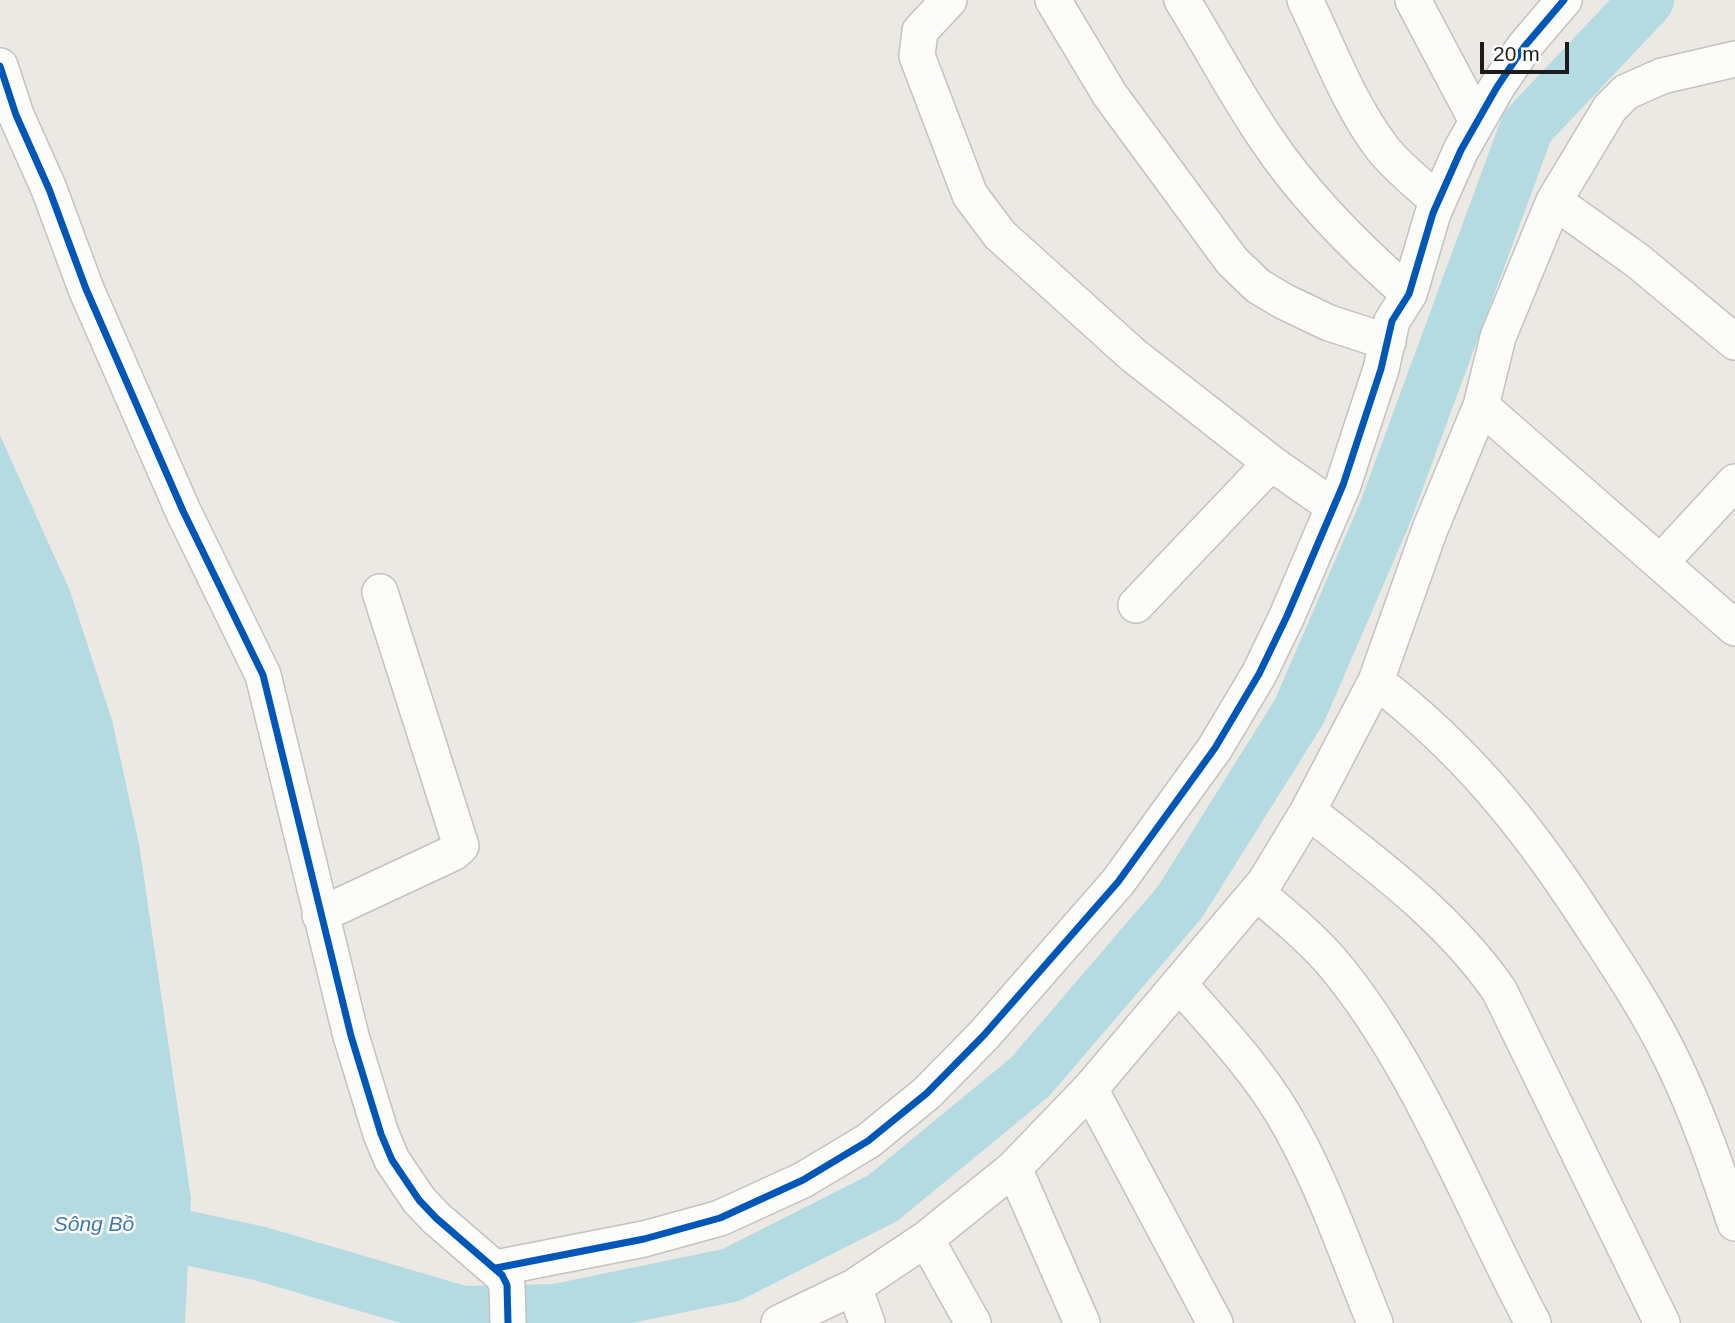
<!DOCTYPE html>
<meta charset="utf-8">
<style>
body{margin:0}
#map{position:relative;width:1735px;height:1323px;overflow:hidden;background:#ece9e4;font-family:Arial,sans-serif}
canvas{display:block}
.scale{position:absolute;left:1480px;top:42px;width:89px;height:32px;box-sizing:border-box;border:4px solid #1c1c1c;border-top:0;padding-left:9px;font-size:21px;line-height:24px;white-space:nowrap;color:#1c1c1c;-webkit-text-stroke:5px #fff;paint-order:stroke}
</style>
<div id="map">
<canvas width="1735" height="1323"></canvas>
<div class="scale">20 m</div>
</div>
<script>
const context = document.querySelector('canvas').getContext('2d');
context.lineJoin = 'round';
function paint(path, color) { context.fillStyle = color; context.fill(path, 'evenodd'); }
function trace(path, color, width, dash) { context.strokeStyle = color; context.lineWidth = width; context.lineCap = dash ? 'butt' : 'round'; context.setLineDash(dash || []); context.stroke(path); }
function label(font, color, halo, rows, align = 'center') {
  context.font = font + ' Arial,sans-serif'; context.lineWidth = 5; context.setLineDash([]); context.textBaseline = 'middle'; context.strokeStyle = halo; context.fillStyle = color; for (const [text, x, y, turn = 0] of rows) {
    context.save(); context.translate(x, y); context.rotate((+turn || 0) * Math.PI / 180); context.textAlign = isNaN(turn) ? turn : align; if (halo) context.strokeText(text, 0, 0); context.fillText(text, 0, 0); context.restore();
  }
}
paint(new Path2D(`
 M0 435 70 591 112 720 139 844 191 1198 185 1323H0Z`), '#b4dae2');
trace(new Path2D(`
 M117 1223 258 1253 462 1313 556 1311 731 1275 883 1198 1030 1077 1180 902 1299 712 1385 513 1527 127 1647 0`), '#b4dae2', 54);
const street = new Path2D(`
 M949 0 920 31 917 56 970 195 1000 235 1133 355 1271 463 1334 507
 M1053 0 1110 95 1232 261 1258 286 1283 301 1329 323 1388 342
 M1182 0C1210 45 1235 93 1265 137 1304 196 1356 248 1409 294
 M1305 0C1329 49 1349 105 1383 149 1399 169 1419 184 1438 201
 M1413 0 1477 121
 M0 66 16 115 49 189 86 289 183 511 263 675 351 1036 381 1134 392 1160 419 1200 436 1218 502 1275 507 1285 508 1323
 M1554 201 1638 261 1735 342
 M1481 406 1735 628
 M1662 561 1735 482
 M1136 605 1271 463
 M1376 681C1463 748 1524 822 1584 914 1615 961 1647 1008 1672 1060 1697 1111 1717 1169 1735 1223
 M1308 811C1377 865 1448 917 1499 990L1662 1323
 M1257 893C1282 914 1309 936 1331 961 1416 1061 1471 1207 1533 1323
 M320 915 453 853 461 846 380 592
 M1180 985C1216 1026 1255 1067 1283 1114 1322 1179 1346 1253 1375 1323
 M1090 1089 1215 1323
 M1014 1168 1082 1323
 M926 1239 973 1323
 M496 1268 644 1239 720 1218 803 1180 868 1141 927 1093 984 1035 1118 882 1215 748 1259 674 1287 616 1343 485 1381 369 1392 321 1409 294 1433 213 1461 150 1497 87 1524 47 1564 0
 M854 1287 867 1323
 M779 1323 854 1287 926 1239 1014 1168 1090 1089 1265 882 1308 811 1376 681 1430 529 1481 406 1498 337 1554 201 1610 108 1626 92 1662 76 1735 59`);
trace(street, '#c4c2c0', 38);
trace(street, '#fcfcfb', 35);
trace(new Path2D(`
 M0 66 16 115 49 189 86 289 183 511 263 675 351 1036 381 1134 392 1160 419 1200 436 1218 502 1275 507 1285 508 1323
 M496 1268 644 1239 720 1218 803 1180 868 1141 927 1093 984 1035 1118 882 1215 748 1259 674 1287 616 1343 485 1381 369 1392 321 1409 294 1433 213 1461 150 1497 87 1524 47 1564 0`), '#0057b8', 7);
label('italic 21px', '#3e79ad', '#fff', [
 ["Sông Bồ",94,1225]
]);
</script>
